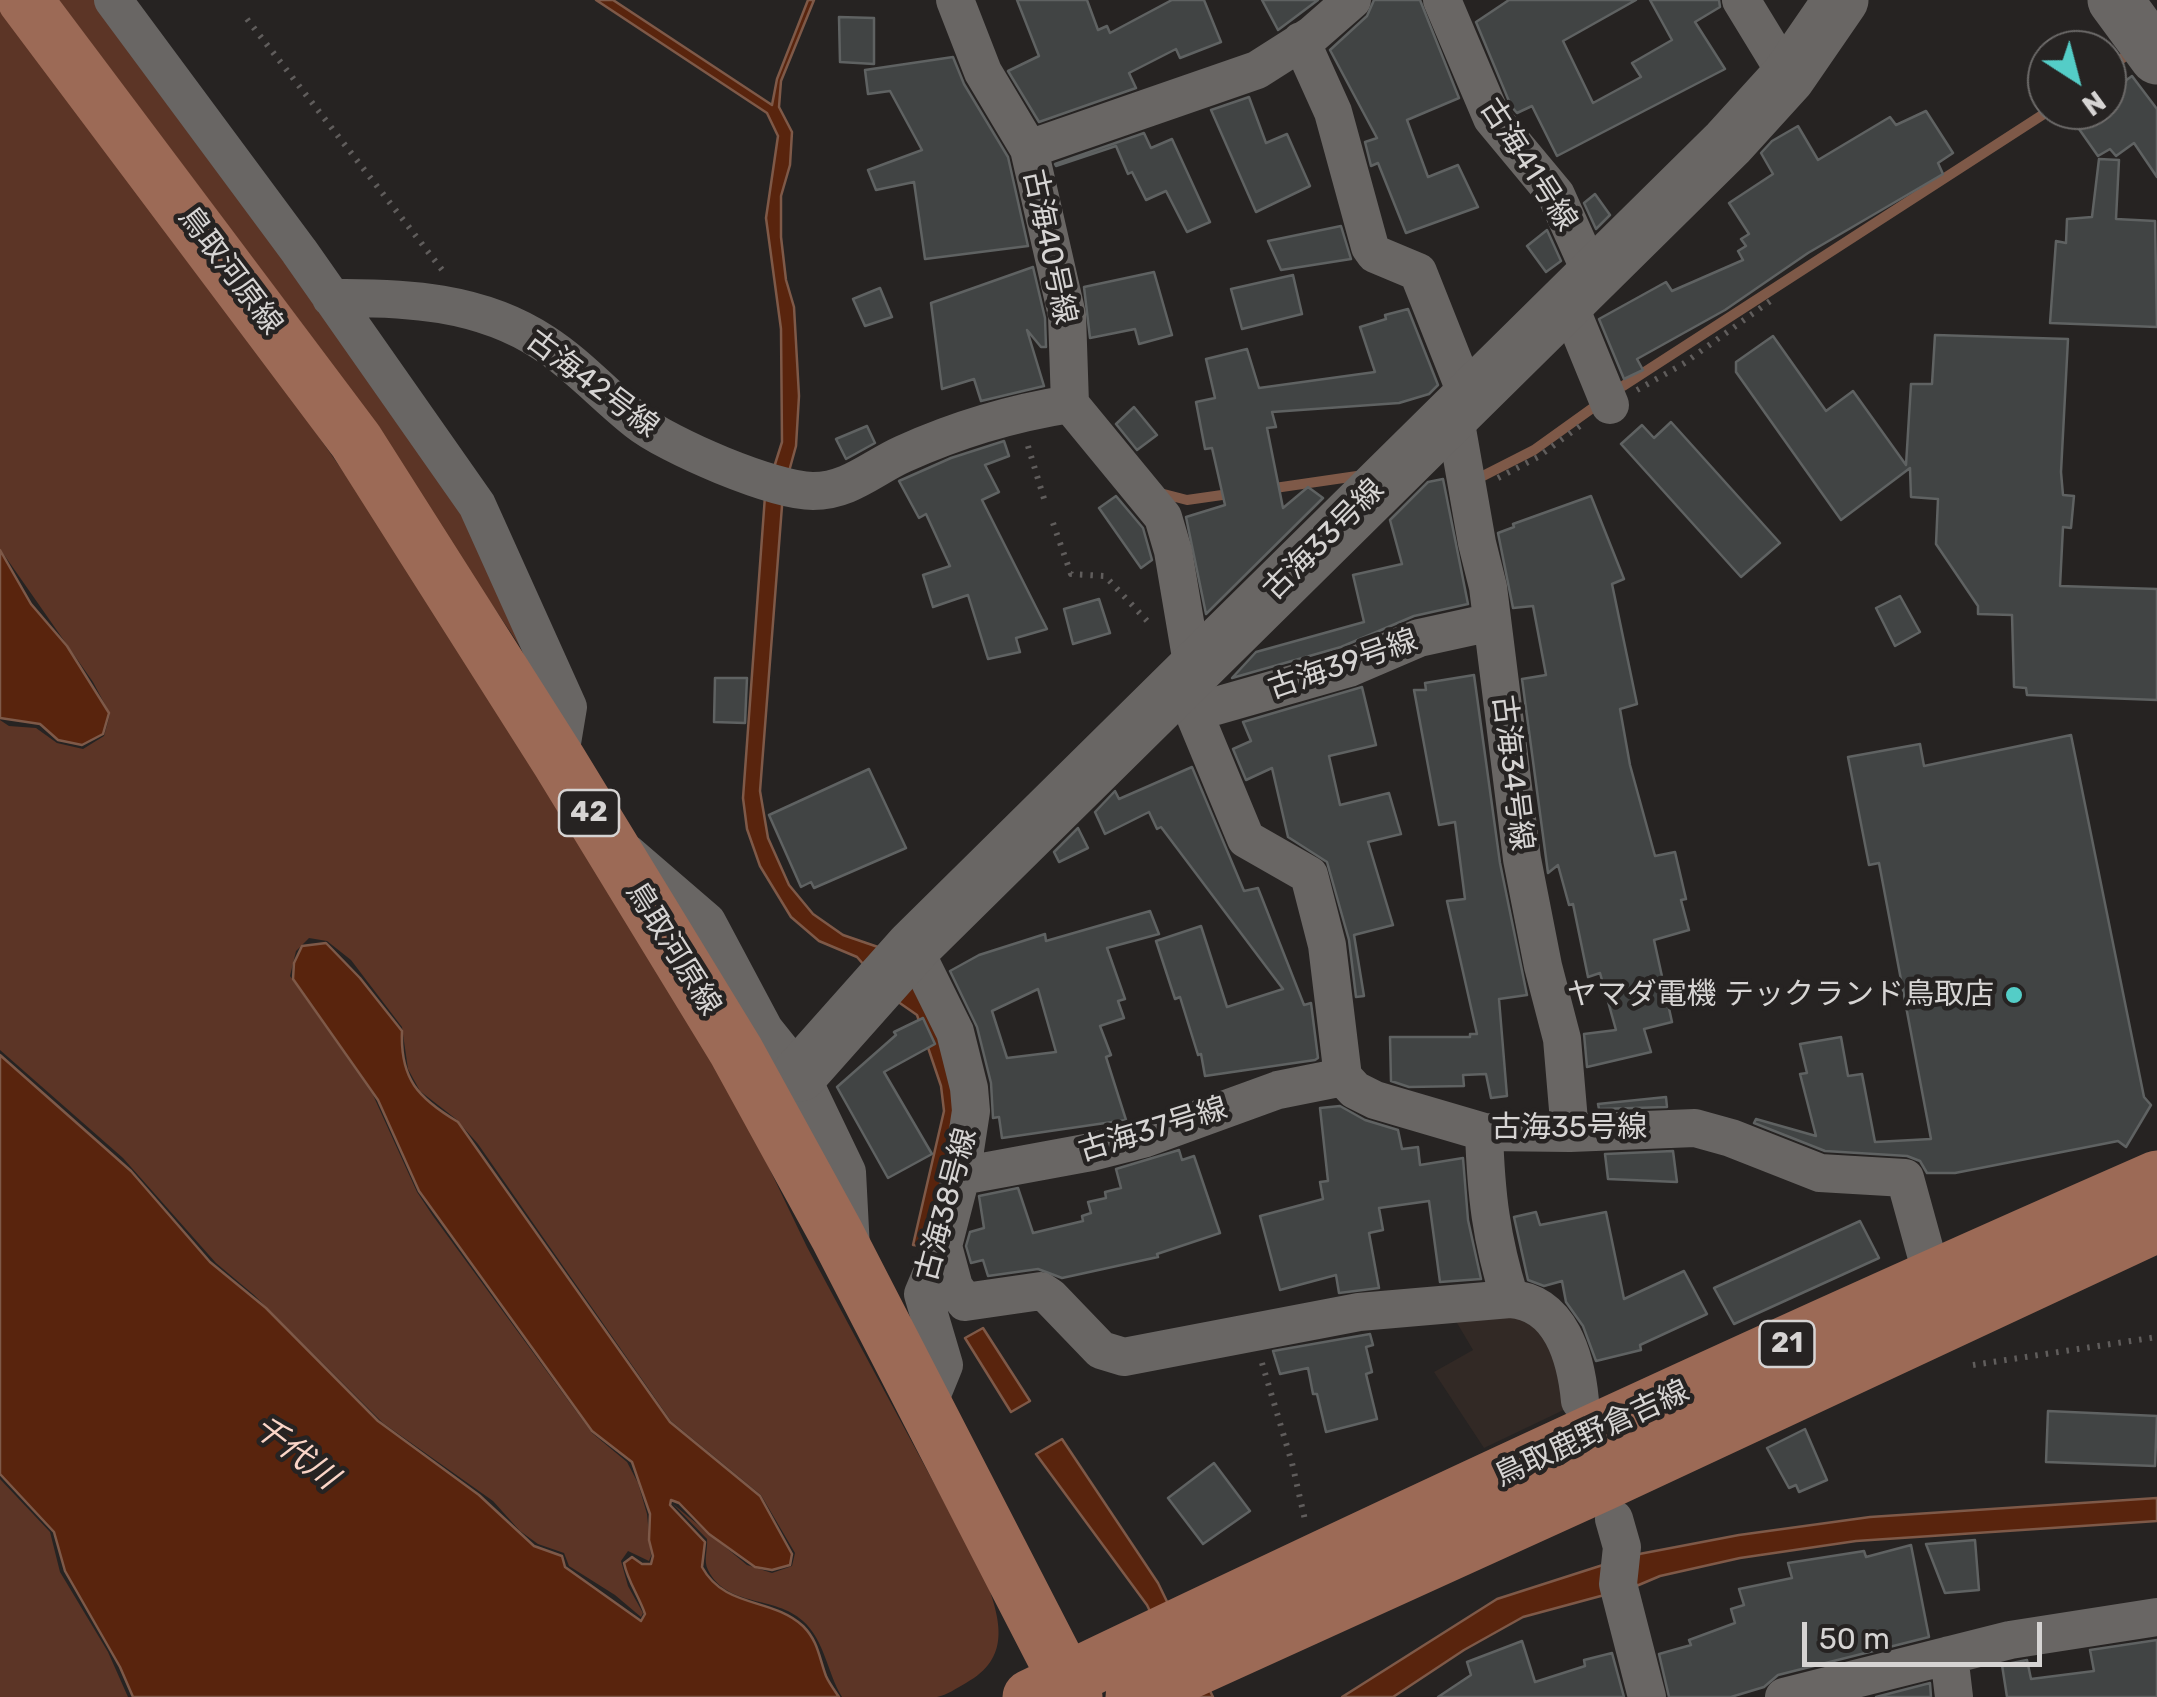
<!DOCTYPE html>
<meta charset="utf-8">
<style>
body{margin:0}
#map{position:relative;width:2157px;height:1697px;overflow:hidden;background:#262322;font-family:Rubik,sans-serif}
canvas{display:block}
.north{position:absolute;left:2027px;top:30px;width:100px;height:100px;box-sizing:border-box;background:#262322;border:2px solid #6c6a69;border-radius:50%;rotate:144deg;font-size:28px;font-weight:700;line-height:40px;text-align:center;color:#d6d4d3}
.north::after{content:'';display:block;margin:auto;width:35px;height:45px;background:#54cdc7;clip-path:polygon(50% 0,100% 100%,50% 72%,0 100%)}
.scale{position:absolute;left:1802px;top:1622px;width:240px;height:45px;box-sizing:border-box;border:5px solid #d6d4d3;border-top:0;padding-left:12px;font-size:30px;line-height:35px;white-space:nowrap;color:#d6d4d3;-webkit-text-stroke:8px #262322;paint-order:stroke}
</style>
<div id="map">
<canvas width="2157" height="1697"></canvas>
<div class="north">N</div>
<div class="scale">50 m</div>
</div>
<script>
const context = document.querySelector('canvas').getContext('2d');
context.lineJoin = 'round';
function paint(path, color) { context.fillStyle = color; context.fill(path, 'evenodd'); }
function trace(path, color, width, dash) { context.strokeStyle = color; context.lineWidth = width; context.lineCap = dash ? 'butt' : 'round'; context.setLineDash(dash || []); context.stroke(path); }
function label(font, color, halo, rows, align = 'center') {
  context.font = font + ' Rubik,"Noto Sans JP",sans-serif'; context.lineWidth = 9; context.setLineDash([]); context.textBaseline = 'middle'; context.strokeStyle = halo; context.fillStyle = color; for (const [text, x, y, turn = 0] of rows) {
    context.save(); context.translate(x, y); context.rotate((+turn || 0) * Math.PI / 180); context.textAlign = isNaN(turn) ? turn : align; if (halo) context.strokeText(text, 0, 0); context.fillText(text, 0, 0); context.restore();
  }
}
paint(new Path2D(`
 M1450 1311 1539 1313 1574 1405 1484 1448 1434 1372 1473 1350Z`), '#322925');
paint(new Path2D(`
 M59 0H106L471 502 562 709 322 351Z
 M0 11 234 316 347 477 572 827 746 1120 807 1247 986 1580C1001 1621 1011 1658 966 1683 957 1688 947 1695 937 1697 908 1697 872 1697 842 1697 827 1672 825 1641 803 1621 775 1595 727 1608 708 1570 703 1561 708 1549 707 1539L673 1504 747 1565 772 1573 792 1566 795 1553 761 1495 671 1421 478 1144 456 1119 420 1091 408 1069 402 1027 351 960 327 941 309 938 296 951 290 976 373 1095 417 1192 433 1216 592 1433 627 1462 638 1483 647 1514 651 1556 649 1561 628 1551 621 1561 628 1586 643 1613 641 1617 615 1595 569 1566 564 1553 538 1544 520 1531 493 1501 383 1423 254 1295 216 1263 123 1158 0 1050V720L9 726 36 728 57 743 83 749 104 736 110 714 93 682 0 549Z
 M0 1479 50 1532 60 1572 108 1652 128 1697H0Z`), '#5c3526');
const water = new Path2D(`
 M596 0H613L772 105 777 79 808 0H814L781 81 779 107 792 132 790 165 781 196V237L786 280 794 307 799 396 796 446 783 493 760 791 768 838 789 885 813 914 843 935 878 947 913 981 962 1088 931 1247 913 1245 944 1111 941 1086 917 1015 894 999 857 957 819 941 791 917 760 866 747 829 743 798 765 496 782 442 781 329 766 218 778 136 767 113Z
 M0 550 31 604 67 646 109 713 103 734 82 745 58 740 40 724 0 718Z
 M326 943 360 978 402 1031C400 1079 418 1098 458 1122L670 1422 760 1496 792 1554 790 1565 772 1570 755 1567 709 1534 679 1503 671 1500 670 1505 705 1542 702 1567C725 1609 772 1597 803 1626 818 1641 819 1657 826 1676 829 1683 835 1691 839 1697H133L120 1667 65 1571 54 1532 0 1474V1055L131 1171 210 1262 266 1308 378 1421 479 1495 534 1546 562 1556 565 1567 641 1621 645 1614C639 1596 628 1582 624 1563L632 1557 642 1564H651L653 1556 649 1540 650 1514 632 1462 592 1431 419 1191 378 1100 293 979 294 963 302 946Z
 M983 1328 1030 1401 1011 1412 965 1338Z
 M1062 1439 1158 1583 1213 1697H1191L1147 1605 1036 1454Z
 M2157 1498V1521L1856 1541 1740 1558 1660 1576 1634 1587 1523 1617 1464 1650 1393 1697H1342L1497 1599 1634 1555 1739 1535 1870 1517Z`);
paint(water, '#59240d');
trace(water, '#7e5948', 2.5);
trace(new Path2D(`
 M2107 69 2130 53
 M1623 386 2050 110
 M1477 479 1534 450 1594 407
 M1268 489 1357 476
 M1160 493 1187 500 1236 493`), '#7e5948', 10);
const building = new Path2D(`
 M1017 0H1087L1098 30 1107 26 1110 33 1172 0H1204L1221 42 1180 58 1176 49 1129 73 1136 88 1039 122 1008 71 1039 56Z
 M1262 0H1318L1278 30Z
 M1374 0H1420L1459 98 1407 120 1428 177 1458 165 1478 207 1406 233 1378 163 1371 166 1365 142 1377 138 1330 50 1367 16Z
 M1509 0H1636L1563 41 1593 103 1641 77 1632 63 1672 40 1650 0H1719L1720 7 1695 22 1725 69 1557 156 1532 106 1517 113 1511 106 1476 22Z
 M839 17 874 18V64L840 62Z
 M953 57 964 84 1008 157 1028 246 925 259 914 182 876 190 868 170 922 150 890 91 868 94 865 70Z
 M2132 76 2157 109V177L2134 143 2116 156 2110 149 2098 156 2072 119 2085 110H2107V94Z
 M1249 97 1266 143 1287 134 1310 186 1256 212 1211 110Z
 M1926 111 1953 153 1938 163 1943 174 1808 253 1725 310 1637 359 1643 370 1624 379 1599 319 1666 282 1672 291 1743 260 1738 251 1746 246 1741 239 1749 234 1729 203 1773 174 1761 153 1772 141 1798 126 1818 160 1890 117 1896 125Z
 M1144 133 1151 148 1172 139 1210 222 1187 232 1166 191 1146 200 1132 172 1128 174 1116 146 1056 166 1055 164Z
 M2099 159 2119 160 2116 219 2155 221 2157 327 2050 323 2056 241 2066 243 2067 219 2092 217Z
 M1595 194 1610 215 1596 229 1584 203Z
 M1341 226 1351 259 1281 270 1268 241Z
 M1547 230 1561 261 1546 272 1527 246Z
 M1033 267 1045 318 1046 347H1041L1027 330 1044 386 981 401 974 379 942 389 931 303Z
 M1154 272 1172 335 1139 344 1135 329 1090 338 1084 287Z
 M1293 275 1302 314 1242 329 1231 289Z
 M880 288 892 317 865 326 853 299Z
 M1408 309 1438 385 1429 394 1399 403 1272 412 1276 427 1267 428 1283 508 1308 487 1323 498 1206 614 1186 517 1225 505 1212 448 1205 449 1196 402 1215 398 1206 359 1247 349 1259 388 1375 372 1360 327 1386 319 1385 315Z
 M1935 335 2068 339 2061 472 2063 495 2074 496 2071 528 2063 527 2060 586 2157 589V700L2027 695 2026 688 2014 687 2012 615 1978 614V606L1936 544 1938 499 1911 497 1910 468 1841 520 1736 372V362L1773 336 1826 411 1853 391 1906 465 1911 384H1932Z
 M1134 407 1157 435 1137 450 1116 424Z
 M1671 422 1780 543 1741 577 1621 444 1642 425 1654 438Z
 M867 426 875 443 846 459 836 439Z
 M1004 441 1009 456 985 465 999 492 982 500 1047 629 1016 638 1020 652 988 659 968 595 933 607 923 575 950 566 926 514 919 518 899 481 951 458Z
 M1443 479 1468 604 1414 616 1341 647 1232 678 1256 652 1364 622 1353 575 1402 564 1390 520 1428 482Z
 M1116 496 1143 528 1152 560 1141 568 1099 508Z
 M1591 496 1624 579 1612 584 1637 704 1620 709 1630 765 1655 856 1675 852 1686 899 1681 900 1689 930 1654 940 1672 1022 1644 1029 1651 1052 1587 1067 1584 1034 1616 1030 1600 973 1588 977 1573 904 1569 905 1558 865 1548 873 1522 679 1546 675 1533 606 1513 608 1498 533 1514 527 1513 524Z
 M1900 596 1920 632 1895 646 1876 608Z
 M1099 599 1110 633 1073 644 1064 609Z
 M1474 675 1500 863 1527 995 1499 999 1507 1096 1491 1098 1486 1074 1463 1075 1464 1086 1409 1087 1391 1081 1390 1037H1470V1034H1477L1447 901 1465 899 1455 822 1439 825 1414 690H1426L1425 683Z
 M715 678H747L745 723 714 722Z
 M1362 687 1376 745 1329 756 1340 805 1389 793 1401 834 1368 842 1393 925 1354 935 1364 996 1356 997 1349 940 1327 862 1288 837 1272 768 1246 780 1233 749 1251 741 1243 722Z
 M2071 735 2144 1097 2151 1105 2126 1147 2118 1141 1955 1173H1927L1920 1161 1907 1156 1825 1151 1754 1123 1756 1119 1816 1136 1800 1074 1807 1073 1800 1044 1841 1037 1848 1076 1862 1074 1875 1142 1931 1139 1879 863 1869 865 1848 757 1920 744 1924 766Z
 M1192 767 1244 891 1258 888 1304 1005 1311 1003 1318 1058 1315 1060 1205 1076 1201 1054 1198 1055 1180 997 1175 999 1156 941 1201 926 1227 1007 1283 989 1161 827 1157 829 1149 812 1105 834 1095 812 1115 791 1119 799Z
 M869 769 906 848 814 888 811 882 801 887 769 815Z
 M1078 828 1088 848 1059 862 1054 852Z
 M1150 911 1159 934 1107 948 1125 999 1118 1001 1124 1018 1100 1026 1111 1055 1106 1057 1126 1120 1002 1138 999 1117 993 1118 991 1083 977 1027 950 971 979 955 1045 934 1046 941ZM1038 989 1056 1052 1007 1058 992 1011Z
 M923 1018 935 1044 884 1072 932 1154 888 1178 837 1087 896 1035 894 1032Z
 M1666 1097 1667 1107 1599 1109 1598 1104Z
 M1340 1106 1365 1120 1398 1130 1402 1149 1418 1147 1420 1165 1463 1158 1468 1220 1481 1279 1440 1282 1429 1201 1379 1208 1383 1230 1369 1233 1379 1288 1339 1293 1336 1275 1280 1290 1260 1216 1323 1199 1320 1182 1328 1181 1320 1108Z
 M1179 1150 1182 1160 1194 1156 1220 1233 1157 1254 1158 1257 1062 1278 1038 1269 988 1276 983 1260 971 1263 966 1246 970 1232 984 1228 979 1196 1018 1188 1033 1233 1083 1221 1082 1216 1091 1213 1088 1202 1106 1198 1105 1192 1121 1188 1116 1169Z
 M1673 1151 1677 1182 1608 1179 1605 1154Z
 M1536 1212 1540 1225 1606 1212 1624 1299 1684 1271 1707 1314 1640 1345 1641 1350 1596 1361 1583 1326 1566 1302 1562 1281 1544 1286 1528 1280 1514 1217Z
 M1860 1221 1879 1258 1734 1324 1714 1288Z
 M1370 1334 1373 1345 1366 1347 1372 1372 1366 1374 1377 1419 1326 1432 1317 1394H1313L1308 1368 1280 1374 1273 1351Z
 M2048 1411 2157 1416 2155 1466 2046 1462Z
 M1805 1429 1827 1480 1799 1492 1796 1485 1789 1488 1767 1448Z
 M1214 1463 1250 1511 1203 1544 1168 1498Z
 M1975 1540 1979 1590 1945 1593 1926 1544Z
 M1911 1545 1929 1637 1778 1675 1764 1687 1731 1697H1669L1659 1654 1691 1645 1689 1640 1735 1623 1731 1609 1744 1605 1739 1589 1792 1578 1788 1563 1864 1551 1866 1557Z
 M2157 1640V1697H2007L2002 1665 2027 1660 2031 1679 2094 1671 2090 1650Z
 M1522 1641 1535 1682 1585 1666 1584 1660 1612 1653 1624 1697H1438L1471 1675 1467 1662Z
 M1930 1683 1931 1697H1876Z`);
paint(building, '#414444');
trace(building, '#5f6262', 2.5);
trace(new Path2D(`
 M247 19 443 271
 M1637 390 1683 364 1773 299
 M1028 446 1045 502
 M1498 478 1538 457 1584 423
 M1053 523 1071 574 1105 576 1150 624
 M1262 1363 1292 1463 1305 1520
 M1973 1365 2157 1337`), '#605d5c', 6, [2.5, 8]);
trace(new Path2D(`
 M113 0 299 251 477 505 568 707 559 761
 M955 0 983 72 1029 149
 M1442 0 1492 118 1556 195 1592 275
 M1741 0 1788 77
 M1301 41 1333 112 1370 247 1375 254 1418 272 1468 398
 M331 298C404 297 481 301 544 343 578 365 605 396 637 421 668 446 774 491 813 491 849 491 872 468 903 454 956 430 1013 413 1070 404
 M1567 300 1610 405
 M1454 412 1477 543 1488 587 1522 859 1543 966 1562 1039 1570 1133
 M1193 669 1173 551 1163 517 1070 404 1067 315 1029 149 1257 70 1312 35 1352 0
 M1181 682 1246 839 1309 875 1327 945 1343 1077 1355 1090 1375 1100 1484 1132 1570 1133 1695 1128 1731 1138 1820 1173 1905 1178 1932 1276
 M1195 712 1349 668 1419 638 1492 622
 M627 853 707 922 764 1029 800 1074 847 1172 851 1249
 M913 947 955 1032 969 1088 971 1111 961 1176 943 1246 923 1294 944 1365 926 1409
 M1484 1132C1486 1194 1491 1238 1510 1299 1561 1302 1576 1358 1580 1401
 M961 1176 1091 1152 1146 1138 1278 1090 1343 1077
 M943 1246 954 1287 965 1302 1041 1291 1050 1297 1101 1350 1124 1357 1359 1312 1510 1299
 M1614 1519 1622 1547 1618 1584 1647 1697
 M1949 1655 1954 1697
 M1784 1697 2010 1640 2157 1617`), '#696664', 38);
trace(new Path2D(`
 M2115 0 2157 57
 M800 1074 913 947 1728 143 1788 77 1841 0`), '#696664', 55);
trace(new Path2D(`
 M25 0 356 441 559 761 736 1051 837 1235 1075 1697
 M1030 1697C1403 1518 1778 1344 2157 1178
 M1133 1697 1604 1483 2157 1225`), '#9c6a56', 55);
for (const [x, y, r, color] of [
 [2014,995,10,"#54cdc7"]
]) { const dot = new Path2D(); dot.arc(x, y, r, 0, 2 * Math.PI); context.fillStyle = color; context.fill(dot); trace(dot, '#262322', 4); }
for (const [x, y, w] of [
 [589,813,60],
 [1787,1344,55]
]) { const box = new Path2D(); box.roundRect(x - w / 2, y - 23, w, 46, 8); context.fillStyle = '#262322'; context.fill(box); trace(box, '#d6d4d3', 2.5); }
label('bold 28px', '#d6d4d3', null, [
 ["42",589,813],
 ["21",1787,1344]
]);
label('30px', '#d6d4d3', '#262322', [
 ["古海41号線",1528,165,57],
 ["古海40号線",1049,247,78],
 ["鳥取河原線",230,271,53],
 ["古海42号線",592,384,37],
 ["古海33号線",1324,540,-45],
 ["古海39号線",1343,665,-19],
 ["古海34号線",1512,773,83],
 ["鳥取河原線",673,949,58],
 ["古海35号線",1569,1128],
 ["古海37号線",1153,1130,-17],
 ["古海38号線",947,1205,-75],
 ["鳥取鹿野倉吉線",1592,1434,-25]
]);
label('30px', '#d6d4d3', '#262322', [
 ["ヤマダ電機 テックランド鳥取店",1994,995]
], 'right');
label('italic 32px', '#fad5c7', '#262322', [
 ["千代川",295,1453,38]
]);
</script>
